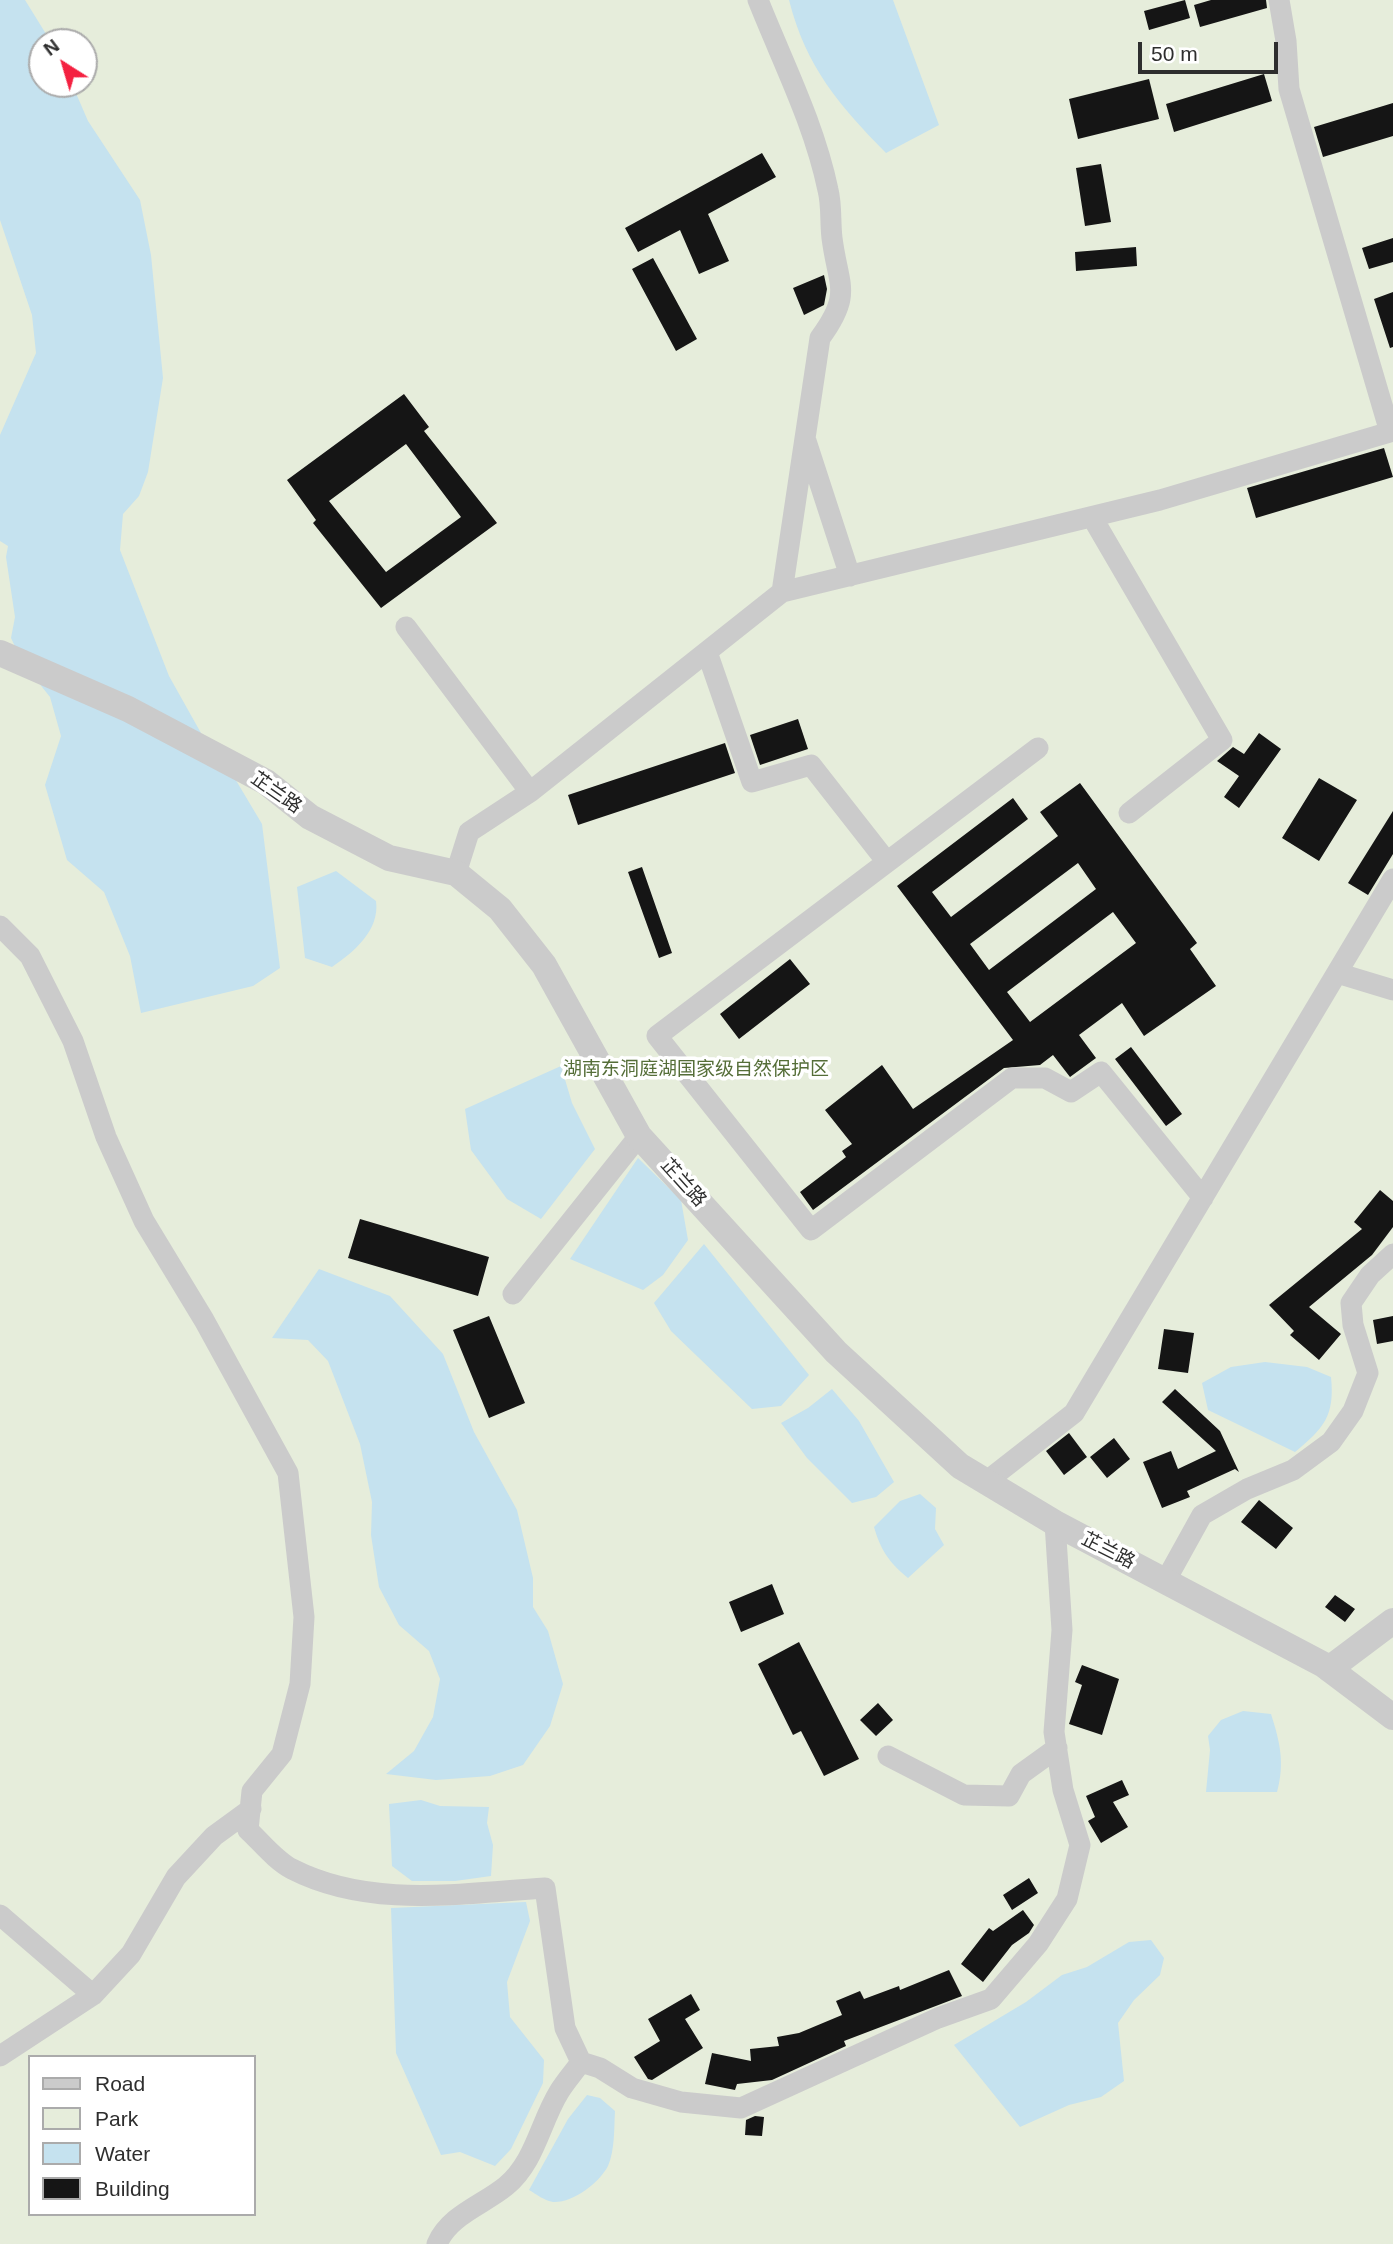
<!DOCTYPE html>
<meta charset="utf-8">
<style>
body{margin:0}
#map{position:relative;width:1393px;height:2244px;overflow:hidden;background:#fff;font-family:Helvetica,sans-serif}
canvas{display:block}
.legend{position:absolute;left:28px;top:2055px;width:228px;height:161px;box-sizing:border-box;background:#fff;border:2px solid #ababab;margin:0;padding:9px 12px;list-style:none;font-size:21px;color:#2e2e2e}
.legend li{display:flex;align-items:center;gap:14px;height:35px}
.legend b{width:35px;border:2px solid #ababab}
.north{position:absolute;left:28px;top:28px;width:70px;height:70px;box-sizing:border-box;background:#fff;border:2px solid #ababab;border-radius:50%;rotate:323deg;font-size:19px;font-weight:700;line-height:28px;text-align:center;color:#2e2e2e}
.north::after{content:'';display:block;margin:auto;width:24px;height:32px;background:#f42141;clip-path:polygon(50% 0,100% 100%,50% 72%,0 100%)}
.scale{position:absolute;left:1138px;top:42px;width:140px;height:32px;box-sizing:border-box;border:4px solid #2e2e2e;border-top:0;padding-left:9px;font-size:21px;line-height:24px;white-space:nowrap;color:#2e2e2e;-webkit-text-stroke:5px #fff;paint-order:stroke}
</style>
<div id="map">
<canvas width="1393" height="2244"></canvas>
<ul class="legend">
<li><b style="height:9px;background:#cbcbcb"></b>Road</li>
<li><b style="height:19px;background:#e6eddb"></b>Park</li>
<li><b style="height:19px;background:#c5e2ef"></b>Water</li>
<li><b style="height:19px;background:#151515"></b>Building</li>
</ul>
<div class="north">N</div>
<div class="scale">50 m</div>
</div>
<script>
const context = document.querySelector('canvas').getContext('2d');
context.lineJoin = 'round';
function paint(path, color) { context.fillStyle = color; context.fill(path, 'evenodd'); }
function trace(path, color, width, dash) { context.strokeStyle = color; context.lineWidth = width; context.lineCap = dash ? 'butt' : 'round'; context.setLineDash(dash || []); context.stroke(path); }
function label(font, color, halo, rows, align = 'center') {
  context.font = font + ' Helvetica,"Noto Sans SC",sans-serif'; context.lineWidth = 7; context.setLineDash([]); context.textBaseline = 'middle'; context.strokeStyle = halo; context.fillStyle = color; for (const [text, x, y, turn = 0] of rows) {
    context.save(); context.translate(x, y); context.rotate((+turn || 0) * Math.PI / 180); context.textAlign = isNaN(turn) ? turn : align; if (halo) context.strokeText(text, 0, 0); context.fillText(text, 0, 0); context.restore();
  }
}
paint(new Path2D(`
 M0 0H1393V2244H0ZM42 42H84V84H42ZM30 2057H254V2214H30Z`), '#e6eddb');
paint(new Path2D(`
 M0 0H25L51 42H42V84H72L88 121 140 200 151 255 163 378 148 472 139 496 123 514 120 550 169 676 206 742 234 777 262 824 280 968 253 986 141 1013 130 956 104 892 67 860 45 785 61 736 50 697 23 663 11 638 15 617 6 557 8 546 0 541V435L36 353 32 315 0 220Z
 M789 0H893L939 125 886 153C839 105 806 67 789 0Z
 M336 871 376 901C380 930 354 952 332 967L305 958 297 887Z
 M561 1066 572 1103 595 1149 541 1219 507 1199 471 1150 465 1109Z
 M638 1158 681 1200 688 1240 663 1275 643 1290 570 1259Z
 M704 1244 809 1375 781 1406 752 1409 671 1331 654 1303Z
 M319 1269 390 1296 443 1354 474 1432 517 1510 533 1578V1607L548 1631 563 1684 550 1726 523 1765 490 1776 436 1780 386 1774 414 1751 433 1717 440 1679 429 1651 399 1625 379 1587 371 1535 372 1502 360 1444 328 1361 308 1340 272 1338Z
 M1265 1362 1307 1367 1331 1377C1335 1416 1324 1428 1295 1452L1208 1410 1202 1383 1231 1367Z
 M832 1389 859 1421 894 1482 876 1497 852 1503 807 1458 781 1423 808 1408Z
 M920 1494 936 1508 935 1529 944 1545 908 1578C889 1562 881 1551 874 1527L900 1501Z
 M1243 1711 1271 1714C1280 1742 1285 1763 1277 1792H1206L1210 1750 1208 1736 1221 1720Z
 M421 1800 440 1806 489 1807 487 1823 493 1845 491 1876 455 1881H412L392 1866 389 1804Z
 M526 1902 530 1921 507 1982 510 2017 544 2060 543 2083 511 2149 495 2166 460 2152 441 2155 396 2053 391 1908Z
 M1151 1940 1164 1958 1160 1975 1134 2000 1118 2023 1124 2081 1101 2097 1069 2105 1020 2127 954 2045 1026 2002 1062 1975 1087 1967 1129 1942Z
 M587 2095 600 2098 615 2111C614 2128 615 2150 608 2166 599 2183 573 2203 553 2202 545 2201 536 2194 529 2190L568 2119Z`), '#c5e2ef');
paint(new Path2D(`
 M1185 0 1190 18 1149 30 1144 11Z
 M1211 0H1266L1267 8 1200 27 1194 5Z
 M1264 74 1272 101 1174 132 1166 104Z
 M1149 79 1159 119 1078 139 1069 99Z
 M1393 103V136L1323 157 1314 127Z
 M762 153 776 177 708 214 729 261 699 274 680 230 638 252 625 228Z
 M1101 164 1111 222 1085 226 1076 168Z
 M1393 238V262L1369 269 1362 248Z
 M1136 247 1137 266 1076 271 1075 252Z
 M653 258 697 339 676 351 632 269Z
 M824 275 827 289 824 305 804 315 793 288Z
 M1393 292V347L1390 348 1374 299Z
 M404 394 429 427 424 431 497 523 381 608 313 523 316 520 287 480ZM406 444 461 517 386 572 329 501Z
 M1384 448 1393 477 1256 518 1247 488Z
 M798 719 808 749 760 765 750 735Z
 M1259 733 1281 749 1239 808 1224 797 1239 776 1217 761 1233 747 1244 754Z
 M725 743 735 773 578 825 568 795Z
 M1319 778 1357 800 1319 861 1282 838Z
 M1080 783 1197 943 1190 949 1216 986 1144 1036 1122 1003 1079 1035 1096 1058 1070 1077 1053 1055 1040 1065 1004 1068 813 1210 800 1192 846 1157 842 1151 852 1144 825 1110 882 1065 913 1109 1013 1040 897 886 1013 798 1028 819 932 892 951 917 1058 836 1040 812ZM1078 863 1096 889 989 970 970 944ZM1113 912 1136 943 1030 1022 1007 992Z
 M1393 811V854L1368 895 1348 883Z
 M642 867 672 953 659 958 628 872Z
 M790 959 810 984 739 1039 720 1014Z
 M1131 1047 1182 1114 1166 1126 1115 1059Z
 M1380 1190 1393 1201V1227L1372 1255 1309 1307 1341 1334 1319 1360 1290 1335 1294 1331 1269 1305 1362 1229 1354 1222Z
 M360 1219 489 1257 478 1296 348 1258Z
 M489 1316 525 1403 489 1418 453 1330Z
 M1393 1316V1341L1377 1344 1373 1320Z
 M1164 1329 1194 1333 1188 1373 1158 1369Z
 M1175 1389 1220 1431 1239 1472 1235 1469 1187 1491 1190 1497 1162 1508 1143 1462 1171 1451 1178 1469 1216 1451 1162 1402Z
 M1069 1433 1087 1457 1064 1475 1046 1451Z
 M1114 1438 1130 1459 1107 1478 1090 1457Z
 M1259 1500 1293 1528 1276 1549 1241 1522Z
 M772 1584 784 1614 741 1632 729 1602Z
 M1335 1595 1355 1609 1345 1622 1325 1607Z
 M799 1642 859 1759 824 1776 801 1731 793 1735 758 1664Z
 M1082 1665 1119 1679 1102 1735 1069 1724 1082 1685 1075 1682Z
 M878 1703 893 1720 876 1736 860 1720Z
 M1122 1780 1129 1795 1113 1802 1128 1827 1101 1843 1088 1821 1095 1817 1086 1796Z
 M1029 1878 1038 1893 1012 1910 1003 1895Z
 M1023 1910 1034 1925 1029 1933 1012 1945 983 1982 961 1964 989 1928 993 1931Z
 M949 1970 962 1996 844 2041 846 2046 772 2080 737 2084 735 2090 705 2084 712 2053 751 2061 750 2049 779 2046 777 2037 799 2033 842 2015 836 2001 860 1991 864 1999 899 1986 900 1990Z
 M691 1994 700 2010 685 2019 703 2048 652 2080 648 2079 634 2057 660 2041 648 2019Z
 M755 2116 764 2117 762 2136 745 2135 746 2120Z`), '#151515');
trace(new Path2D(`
 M1279 0 1286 41 1289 89 1390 432
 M806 441 850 576
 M1092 517 1222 740 1129 813
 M782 592 1160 500 1390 432 1393 424
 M406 627 530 792
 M707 652 752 782 811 765 887 862
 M1038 748 657 1036 811 1230 1012 1078H1045L1071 1092 1101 1072 1203 1198
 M456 873 469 832 530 792 782 592 820 338C853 293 838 286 832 238 830 222 832 206 828 190 814 123 783 63 758 0
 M0 926 30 956 73 1041 106 1137 144 1221 204 1320 288 1473 304 1617 300 1684 282 1754 252 1791 248 1830C261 1842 276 1861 292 1869 370 1909 461 1893 545 1888L565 2028 581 2062
 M1337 973 1393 990
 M513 1294 639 1136
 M987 1481 1074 1413 1393 879
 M1166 1580 1202 1515 1247 1489 1293 1470 1331 1442 1353 1411 1368 1373 1353 1325 1351 1303 1370 1275 1393 1254
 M888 1756 964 1795 1009 1796 1021 1774 1057 1748
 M0 1915 93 1995
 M0 2056 93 1995 131 1954 176 1877 214 1836 251 1809
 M437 2244C449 2215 483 2205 506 2186 535 2162 540 2123 559 2092 565 2082 574 2072 581 2062L600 2068 632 2088 681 2102 741 2108 938 2018 991 1999 1038 1944 1067 1899 1080 1845 1063 1790 1054 1732 1062 1630 1055 1523`), '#cbcbcb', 21);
trace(new Path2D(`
 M0 653 128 709 266 782 310 817 389 858 456 873 500 909 544 965 639 1136 836 1352 960 1466 1055 1523 1324 1665 1393 1717
 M1329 1669 1393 1621`), '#cbcbcb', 26);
label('19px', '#2e2e2e', '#fff', [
 ["芷兰路",276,793,35],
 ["芷兰路",683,1183,48],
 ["芷兰路",1108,1551,27]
]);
label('19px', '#556e38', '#fff', [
 ["湖南东洞庭湖国家级自然保护区",696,1070]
]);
</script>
